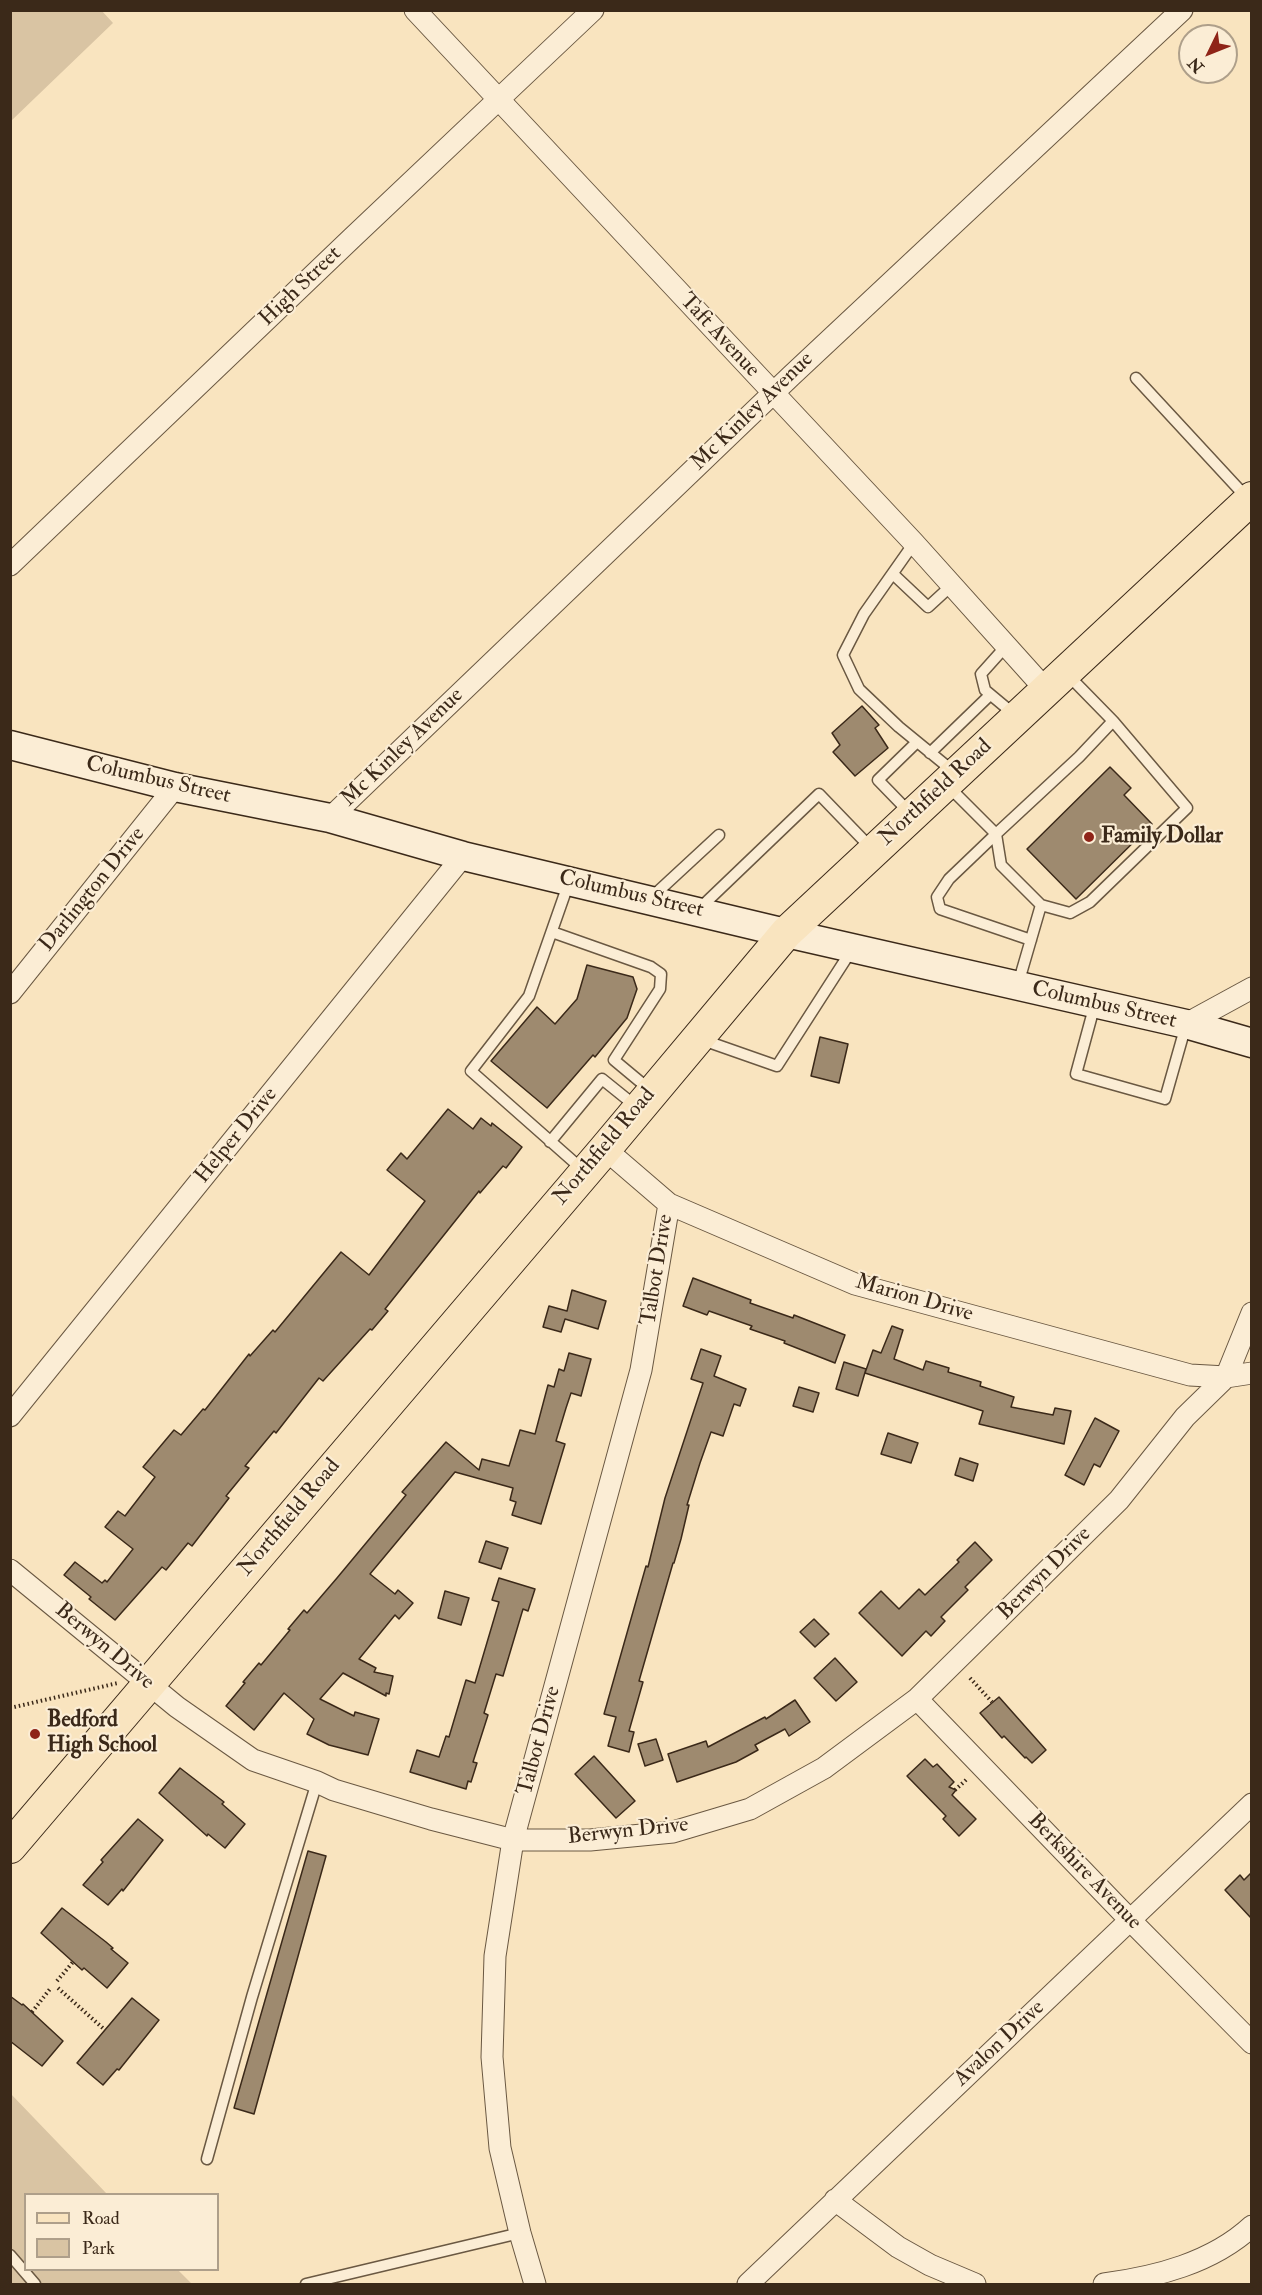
<!DOCTYPE html>
<style>
body{margin:0}
#map{position:relative;width:1262px;height:2295px;overflow:hidden;background:#f9e4bf;font-family:"IM FELL Double Pica",serif}
canvas{display:block}
.frame{position:absolute;inset:0;border:12px solid #3b2919;pointer-events:none}
.legend{position:absolute;left:24px;top:2193px;width:195px;height:78px;box-sizing:border-box;background:#fbedd5;border:2px solid #ae9f8a;margin:0;padding:8px 10px;list-style:none;font-size:18px;color:#3b2919}
.legend li{display:flex;align-items:center;gap:12px;height:30px}
.legend b{width:30px;border:2px solid #ae9f8a}
.north{position:absolute;left:1178px;top:24px;width:60px;height:60px;box-sizing:border-box;background:#fbedd5;border:2px solid #ae9f8a;border-radius:50%;rotate:227deg;font-size:16px;font-weight:700;line-height:24px;text-align:center;color:#3b2919}
.north::after{content:'';display:block;margin:auto;width:21px;height:27px;background:#8f2418;clip-path:polygon(50% 0,100% 100%,50% 72%,0 100%)}
</style>
<div id="map">
<canvas width="1262" height="2295"></canvas>
<div class="frame"></div>
<ul class="legend">
<li><b style="height:8px;background:#f9e4bf"></b>Road</li>
<li><b style="height:16px;background:#d9c4a3"></b>Park</li>
</ul>
<div class="north">N</div>
</div>
<script>
const context = document.querySelector('canvas').getContext('2d');
context.lineJoin = 'round';
function paint(path, color) { context.fillStyle = color; context.fill(path, 'evenodd'); }
function trace(path, color, width, dash) { context.strokeStyle = color; context.lineWidth = width; context.lineCap = dash ? 'butt' : 'round'; context.setLineDash(dash || []); context.stroke(path); }
function label(font, color, halo, rows, align = 'center') {
  context.font = font + ' "IM FELL Double Pica",serif'; context.lineWidth = 4.5; context.setLineDash([]); context.textBaseline = 'middle'; context.strokeStyle = halo; context.fillStyle = color; for (const [text, x, y, turn = 0] of rows) {
    context.save(); context.translate(x, y); context.rotate((+turn || 0) * Math.PI / 180); context.textAlign = isNaN(turn) ? turn : align; if (halo) context.strokeText(text, 0, 0); context.fillText(text, 0, 0); context.restore();
  }
}
paint(new Path2D(`
 M11 10 102 11 113 23 11 121Z
 M10 2093 107 2194H26V2270H178L192 2284H11Z`), '#d9c4a3');
const building = new Path2D(`
 M862 706 879 725 875 728 888 748 855 776 833 752 840 745 832 733Z
 M1110 767 1131 788 1124 795 1152 824 1076 899 1027 849Z
 M587 965 633 977 637 989 627 1018 595 1057 593 1055 547 1108 491 1061 537 1007 555 1024 577 999Z
 M820 1037 848 1044 839 1083 811 1076Z
 M448 1109 473 1129 481 1118 491 1126 492 1123 522 1147 506 1168 503 1166 480 1193 479 1191 385 1309 388 1311 372 1330 370 1329 323 1381 319 1378 276 1433 274 1431 245 1466 249 1468 226 1496 229 1498 192 1546 188 1543 166 1570 162 1567 115 1620 89 1599 91 1597 64 1575 75 1562 102 1583 105 1580 107 1582 133 1549 105 1527 118 1511 125 1516 155 1477 143 1467 174 1430 181 1435 203 1409 205 1410 249 1354 250 1356 273 1330 275 1332 341 1252 369 1275 425 1201 387 1170 401 1153 407 1159Z
 M693 1278 751 1300 750 1303 793 1318 794 1315 845 1335 835 1363 784 1343 785 1341 750 1329 752 1326 709 1311 707 1315 683 1306Z
 M572 1290 606 1301 598 1329 565 1319 561 1332 543 1327 549 1306 567 1311Z
 M892 1326 903 1330 894 1359 923 1370 926 1361 949 1368 948 1372 981 1382 980 1386 1014 1397 1011 1407 1053 1415 1055 1408 1071 1411 1064 1444 979 1424 983 1411 865 1373 873 1350 881 1353Z
 M701 1349 721 1356 714 1376 746 1389 740 1406 734 1404 723 1436 711 1432 700 1463 687 1505H689L681 1539 674 1563H673L639 1681 643 1682 629 1731 634 1732 629 1752 608 1746 616 1717 604 1714 646 1566 648 1567 665 1498 703 1383 691 1379Z
 M569 1353 591 1359 581 1396 571 1393 566 1408 556 1441 565 1444 541 1524 512 1515 516 1502 510 1500 513 1488 455 1472 370 1574 395 1594 398 1590 413 1603 399 1619 395 1615 359 1659 376 1668 374 1672 393 1676 389 1694 386 1693V1696L343 1673 320 1699 354 1716 355 1712 379 1719 368 1755 329 1745 307 1734 314 1719 284 1693 254 1730 226 1706 245 1683 243 1682 259 1663 261 1665 290 1630 288 1629 304 1610 307 1613 337 1578 406 1495 402 1492 446 1442 479 1470 482 1459 509 1466 520 1430 535 1434 548 1385 554 1387 559 1369 564 1371Z
 M844 1362 866 1369 858 1396 836 1389Z
 M799 1387 819 1393 813 1412 793 1406Z
 M1095 1418 1119 1431 1100 1467 1094 1464 1084 1485 1065 1475Z
 M888 1433 918 1443 911 1463 881 1454Z
 M960 1458 978 1464 973 1481 955 1475Z
 M486 1541 508 1548 501 1569 479 1562Z
 M975 1542 992 1560 965 1587 968 1590 941 1617 945 1621 931 1636 926 1631 902 1656 859 1613 881 1591 899 1609 919 1589 925 1595 959 1562 957 1560Z
 M499 1578 535 1589 528 1611 523 1609 503 1676 496 1674 484 1713 488 1715 473 1762 477 1763 471 1782 468 1781 466 1789 410 1772 417 1750 439 1757 446 1736 449 1737 466 1680 475 1683 499 1602 492 1600Z
 M445 1591 469 1598 461 1625 438 1618Z
 M814 1619 829 1634 815 1647 800 1632Z
 M835 1658 857 1682 836 1701 814 1678Z
 M999 1697 1046 1750 1032 1763 1026 1757 1025 1758 1004 1736 1002 1738 980 1713Z
 M795 1700 810 1722 789 1736 785 1729 755 1745 758 1750 736 1762 677 1782 668 1754 706 1741 708 1747 765 1717 766 1719Z
 M656 1739 663 1760 645 1766 638 1744Z
 M594 1756 635 1801 616 1818 575 1774Z
 M925 1759 933 1767 937 1764 954 1782 949 1787 956 1790 952 1795 976 1819 959 1836 943 1819 946 1816 907 1776Z
 M180 1768 224 1802 222 1804 245 1824 225 1848 208 1834 207 1836 159 1793Z
 M138 1819 163 1840 123 1891 122 1889 108 1905 83 1885 103 1862 101 1860Z
 M308 1851 326 1856 254 2114 234 2108Z
 M1251 1873V1918L1225 1890 1240 1875 1244 1880Z
 M62 1908 106 1942 113 1948 111 1949 128 1963 107 1988 84 1968 82 1970 41 1933Z
 M10 1996 22 2005 23 2004 63 2041 42 2066 10 2041Z
 M132 1998 159 2020 119 2070 117 2069 103 2085 77 2063Z`);
paint(building, '#9e8a6f');
trace(building, '#3b2919', 1.5);
const lane = new Path2D(`
 M1136 378 1247 498
 M914 543 864 614 843 655 859 689 899 727 954 772
 M893 574 928 607 952 585
 M1007 645 981 674 985 690 1015 715
 M930 753 990 695
 M947 785 996 834 1079 757 1113 721 1068 675
 M910 813 878 780 917 742
 M996 834 949 879 937 897 940 909 1031 940
 M996 834 1001 865 1041 905 1018 984
 M569 882 529 996 471 1071 583 1170
 M652 897 719 835
 M1041 905 1070 913 1090 902 1187 808 1113 721
 M699 909 819 794 872 849
 M552 932 651 967 661 974 660 989 614 1060 650 1090
 M1095 1004 1076 1074 1165 1099 1186 1025
 M700 1039 777 1066 851 951
 M550 1142 602 1079 638 1108
 M207 2159 252 1997 317 1782
 M10 2255 35 2284
 M306 2284 520 2233`);
const street = new Path2D(`
 M415 10 914 543 1046 690
 M10 565 352 238 593 10
 M330 818 791 376 1182 10
 M10 993 175 787
 M1186 1024 1252 988
 M605 1149 669 1204 855 1284 1190 1375 1226 1377 1252 1373
 M10 1416 463 856
 M10 1570 177 1707 253 1760 317 1782 334 1790 431 1819 513 1840H590L673 1832 750 1809 824 1768 917 1699 1119 1500 1185 1417 1226 1377 1252 1313
 M917 1699 1131 1921 1252 2043
 M835 2200 898 2247 930 2265 975 2284
 M535 2284 520 2233 500 2148 492 2057 495 1956 513 1840 641 1370 669 1204
 M748 2284 1252 1804
 M1104 2284C1156 2277 1212 2263 1252 2226`);
const secondary = new Path2D(`
 M10 745 175 787 330 818 463 856 786 933 1186 1024 1252 1043`);
const primary = new Path2D(`
 M10 1847 605 1149 786 933 1252 498`);
trace(lane, '#6a5842', 13);
trace(street, '#6a5842', 23);
trace(secondary, '#3b2919', 31);
trace(primary, '#3b2919', 34);
trace(new Path2D(`
 M970 1678 992 1702
 M10 1708 118 1683
 M955 1790 967 1779
 M57 1981 73 1962
 M58 1988 105 2030
 M32 2012 50 1989`), '#3b2919', 4, [1.5, 3]);
trace(lane, '#fbedd5', 10);
trace(street, '#fbedd5', 21);
trace(secondary, '#fbedd5', 28);
trace(primary, '#f9e4bf', 32);
for (const [x, y, r, color] of [
 [1089,837,6,"#8f2418"],
 [35,1734,6,"#8f2418"]
]) { const dot = new Path2D(); dot.arc(x, y, r, 0, 2 * Math.PI); context.fillStyle = color; context.fill(dot); trace(dot, '#fbedd5', 2); }
label('22px', '#3b2919', '#fbedd5', [
 ["High Street",301,287,-44],
 ["Taft Avenue",719,336,47],
 ["Mc Kinley Avenue",753,412,-44],
 ["Mc Kinley Avenue",403,748,-44],
 ["Columbus Street",158,781,13],
 ["Northfield Road",936,793,-43],
 ["Darlington Drive",93,890,-51],
 ["Columbus Street",631,895,13],
 ["Columbus Street",1104,1006,13],
 ["Helper Drive",237,1136,-51],
 ["Northfield Road",605,1147,-50],
 ["Talbot Drive",658,1270,-81],
 ["Marion Drive",914,1299,16],
 ["Northfield Road",290,1518,-50],
 ["Berwyn Drive",1045,1574,-45],
 ["Berwyn Drive",104,1647,40],
 ["Talbot Drive",540,1741,-75],
 ["Berwyn Drive",628,1832,-6],
 ["Berkshire Avenue",1084,1872,46],
 ["Avalon Drive",1000,2044,-43]
]);
label('bold 22px', '#3b2919', '#fbedd5', [
 ["Family Dollar",1101,837],
 ["Bedford",47,1721],
 ["High School",47,1746]
], 'left');
</script>
